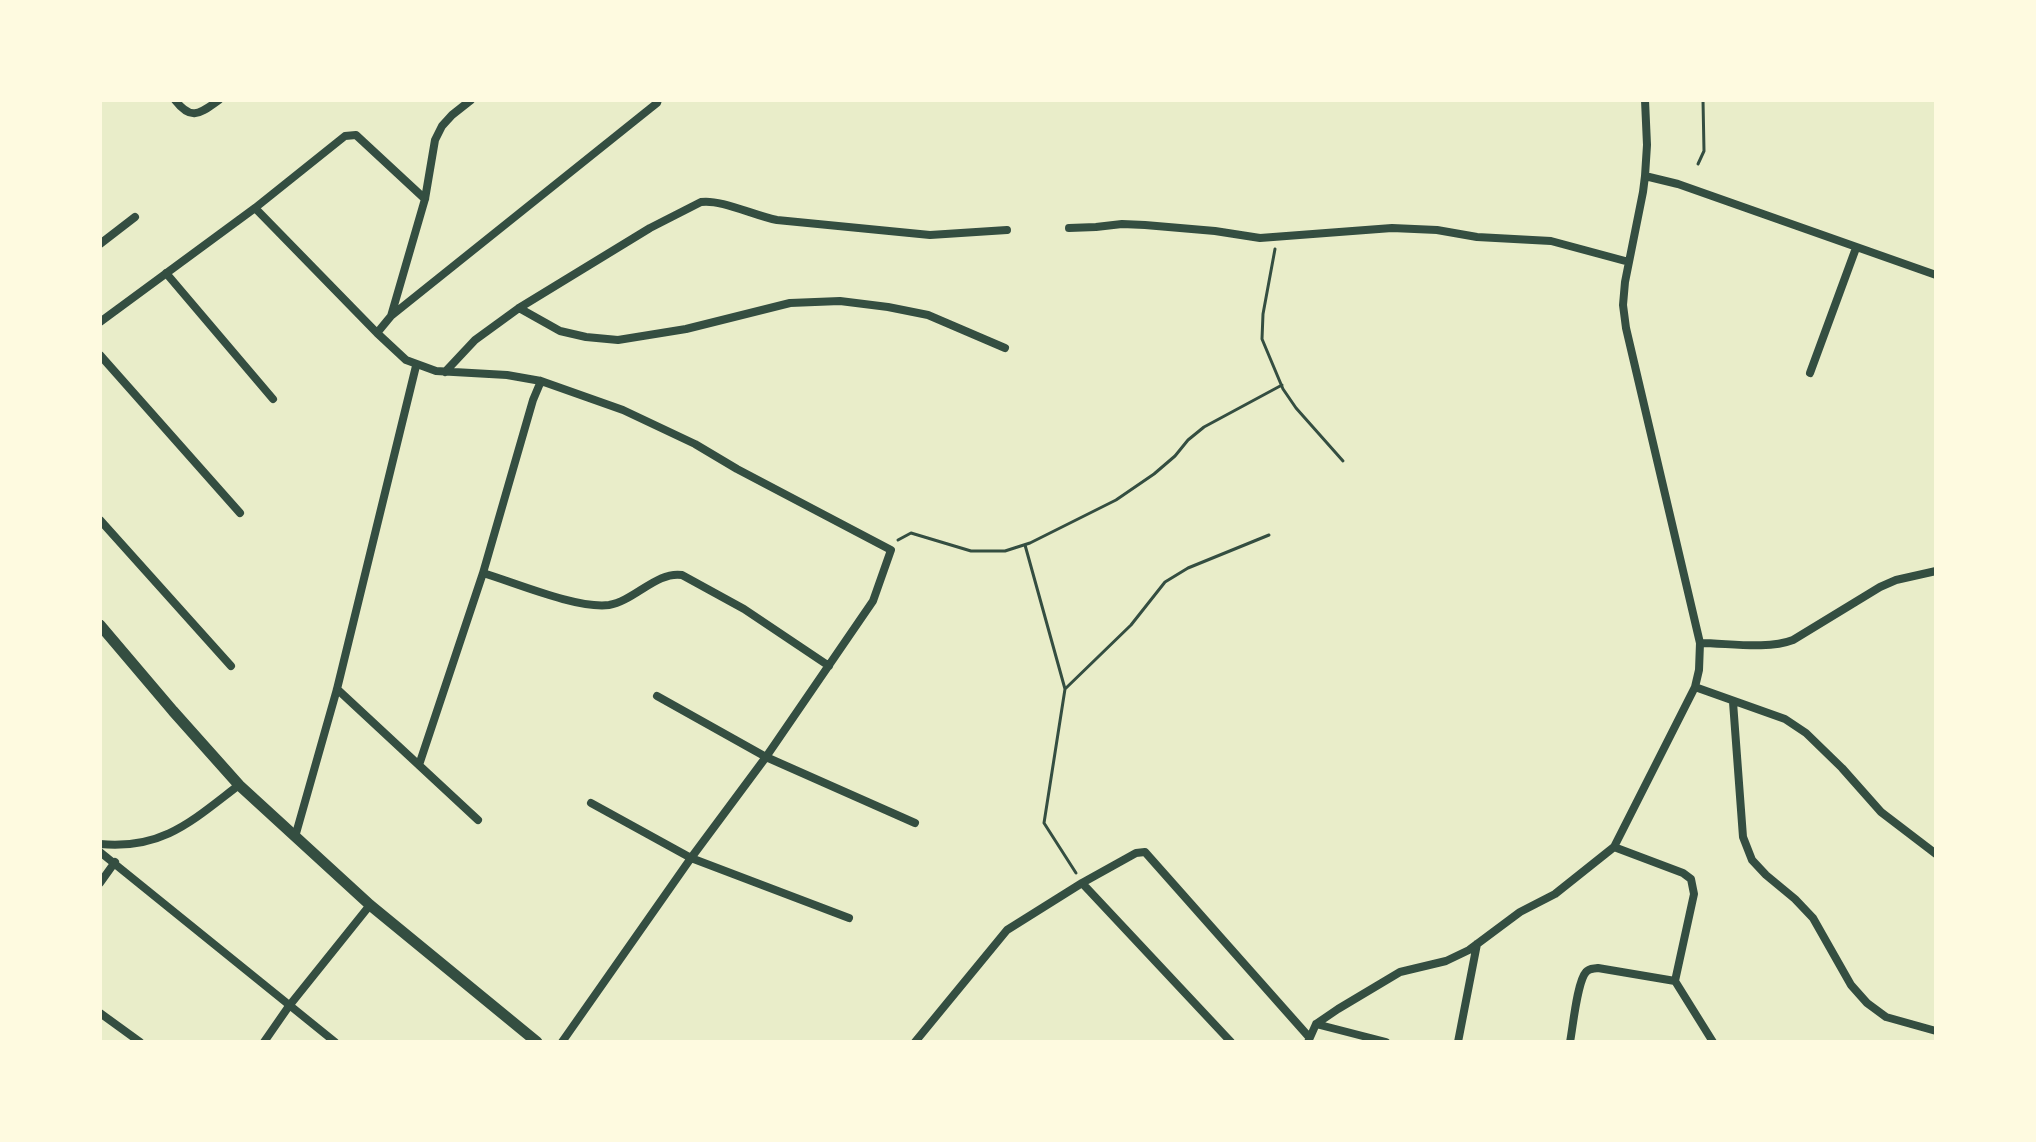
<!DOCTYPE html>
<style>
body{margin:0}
#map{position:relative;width:2036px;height:1142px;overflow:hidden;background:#e9edc9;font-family:Cabin,sans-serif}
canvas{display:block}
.frame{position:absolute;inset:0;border:102px solid #fefae0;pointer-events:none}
</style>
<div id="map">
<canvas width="2036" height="1142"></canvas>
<div class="frame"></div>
</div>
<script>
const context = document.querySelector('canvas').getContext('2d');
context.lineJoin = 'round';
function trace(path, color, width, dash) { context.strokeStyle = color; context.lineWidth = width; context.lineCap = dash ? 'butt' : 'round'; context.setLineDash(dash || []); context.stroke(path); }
trace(new Path2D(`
 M1698 164 1704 151 1703 100
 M1275 249 1263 314 1262 339 1283 389 1296 408 1343 461
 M898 540 911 533 971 551H1005L1030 543 1116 500 1154 474 1175 456 1188 440 1204 427 1282 385
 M1025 545 1065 689 1044 823 1076 873
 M1065 689 1131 625 1165 582 1188 568 1269 535`), '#344e41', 3);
trace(new Path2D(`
 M175 100C192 122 200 113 219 100
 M1645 176 1678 184 1936 275
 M255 208 377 333 406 360 436 371 507 375 541 381 623 410 695 444 737 469 891 550 873 601 766 757 691 858 562 1042
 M1069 228 1096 227 1122 224 1145 225 1215 231 1260 238 1392 228 1437 230 1477 237 1551 241 1629 262
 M100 244 135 217
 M166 273 273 399
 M519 308 560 331 586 337 618 340 686 329 790 303 840 301 888 307 928 315 1005 348
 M391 316 657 103 658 100
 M100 322 255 208 345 136 356 135 425 199
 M377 333 391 316 425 199 435 140 442 126 452 115 471 100
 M100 355 240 513
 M445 372 475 340 519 308 650 228 701 202C721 199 755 216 777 220L930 235 1007 230
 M1810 373 1856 248
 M100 520 231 666
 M483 573C516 583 577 609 609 605 634 601 657 571 682 575L744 609 829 666
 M1700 643C1728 643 1767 650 1793 640L1880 587 1896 580 1936 571
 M1695 687 1785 719 1806 733 1842 768 1881 812 1936 854
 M337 689 478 820
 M657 696 766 757 915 823
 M1733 702 1743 837 1752 860 1766 875 1795 899 1813 918 1851 985 1867 1003 1886 1017 1936 1031
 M419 765 483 573 533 400 541 381
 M591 803 691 858 849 918
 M295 837 337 689 416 366
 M100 844C163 850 193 820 239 785
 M1614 847 1683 873 1691 879 1694 894 1675 981
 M100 852 335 1042
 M100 883 115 862
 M1082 883 1136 853 1145 852 1309 1037
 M1675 981 1713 1042
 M100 1013 140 1042
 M1316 1024 1386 1042
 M264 1042 289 1006 370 905
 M915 1042 1007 930 1082 883 1231 1042
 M1308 1042 1316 1024 1338 1009 1400 972 1446 961 1469 950 1520 912 1555 894 1614 847 1695 687 1699 670 1700 643 1626 328 1623 305 1625 282 1643 192 1645 176 1647 145 1645 100
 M1458 1042 1477 944
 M1570 1042C1573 1027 1577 982 1586 972 1589 968 1593 969 1598 968L1675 981`), '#344e41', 8);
trace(new Path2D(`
 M100 625 173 711 239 785 370 905 537 1042`), '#344e41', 11);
</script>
